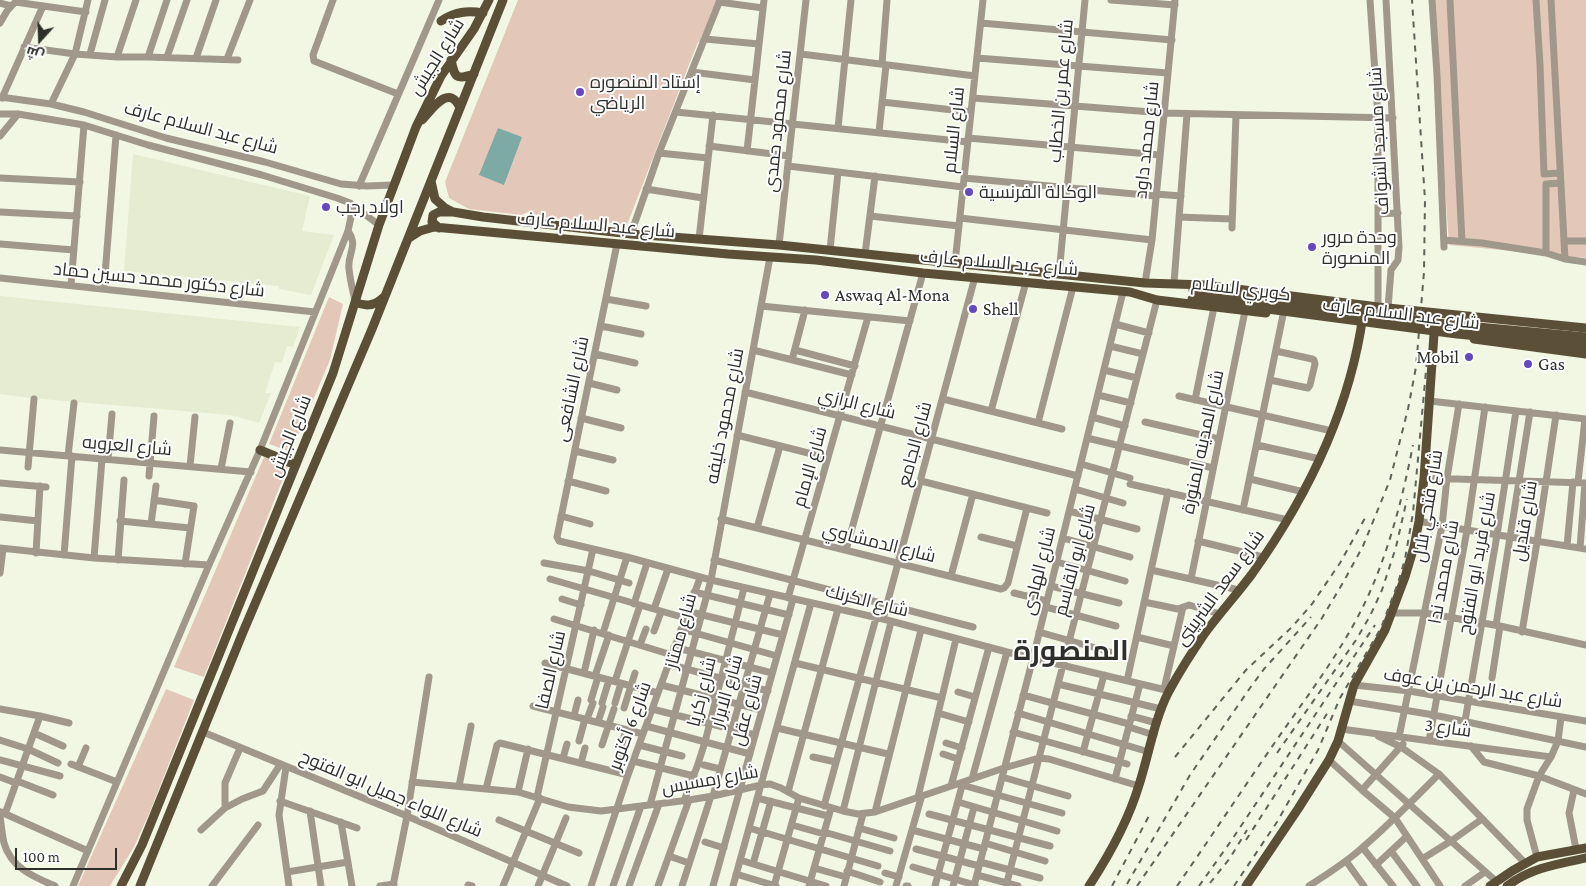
<!DOCTYPE html>
<meta charset="utf-8">
<style>
body{margin:0}
#map{position:relative;width:1586px;height:886px;overflow:hidden;background:#f1f7e3;font-family:"Crimson Pro",Cairo,serif}
canvas{display:block}
.north{position:absolute;left:15px;top:15px;width:50px;height:50px;-webkit-text-stroke:4px #fff;paint-order:stroke;rotate:200deg;font-size:14px;font-weight:700;line-height:20px;text-align:center;color:#2d2f28}
.north::after{content:'';display:block;margin:auto;width:18px;height:22px;background:#2d2f28;clip-path:polygon(50% 0,100% 100%,50% 72%,0 100%)}
.scale{position:absolute;left:15px;top:848px;width:102px;height:22px;box-sizing:border-box;border:2px solid #2d2f28;border-top:0;padding-left:6px;font-size:15px;line-height:18px;white-space:nowrap;color:#2d2f28;-webkit-text-stroke:4px #fff;paint-order:stroke}
</style>
<div id="map">
<canvas width="1586" height="886"></canvas>
<div class="north">ش</div>
<div class="scale">100 m</div>
</div>
<script>
const context = document.querySelector('canvas').getContext('2d');
context.lineJoin = 'round';
function paint(path, color) { context.fillStyle = color; context.fill(path, 'evenodd'); }
function trace(path, color, width, dash) { context.strokeStyle = color; context.lineWidth = width; context.lineCap = dash ? 'butt' : 'round'; context.setLineDash(dash || []); context.stroke(path); }
function label(font, color, halo, rows, align = 'center') {
  context.font = font + ' "Crimson Pro",Cairo,serif'; context.lineWidth = 4; context.setLineDash([]); context.textBaseline = 'middle'; context.strokeStyle = halo; context.fillStyle = color; for (const [text, x, y, turn = 0] of rows) {
    context.save(); context.translate(x, y); context.rotate((+turn || 0) * Math.PI / 180); context.textAlign = isNaN(turn) ? turn : align; if (halo) context.strokeText(text, 0, 0); context.fillText(text, 0, 0); context.restore();
  }
}
paint(new Path2D(`
 M133 154 310 196 302 231 334 235 311 295 279 289V286L124 271Z
 M0 296 300 327 293 347 287 346 282 363 275 362 265 393H271L259 423 230 415 31 398 0 394Z`), '#e5ecd2');
paint(new Path2D(`
 M518 0H717L700 42H698L692 57 627 225 592 221 535 217 530 213 531 211 521 215 469 209 449 198 445 182Z
 M1432 0H1586V258L1449 245Z
 M329 297 343 304 330 360 291 452 269 444Z
 M264 457 288 466 204 677 174 667Z
 M166 689 194 700 151 809 134 847 110 886H78Z`), '#e3c8b9');
paint(new Path2D(`
 M498 128 522 137 504 185 479 175Z`), '#7eaaa5');
trace(new Path2D(`
 M333 0 313 55 314 61 398 94
 M1111 0 1175 5
 M1370 0 1378 117V214L1398 213
 M1386 0 1399 247 1398 260 1391 270 1388 308
 M1432 0 1437 75 1444 247
 M1450 0 1462 241
 M1536 0 1540 65 1544 174 1560 173
 M1551 0 1565 259
 M15 2 86 12
 M719 2 763 8
 M0 3 11 6
 M0 23 7 11 17 0
 M981 23 1172 40
 M705 39 759 44
 M24 47 75 54 117 57H148L238 60
 M90 54 105 0
 M801 54 975 76
 M117 57 136 0
 M148 57 167 0
 M167 57 187 0
 M196 58 216 0
 M977 58 1168 73
 M227 59 250 0
 M882 64 887 0
 M692 72 755 80
 M0 97 51 104 84 112 166 138 265 162 341 184 367 186 393 185
 M2 98 43 6
 M973 98 1164 113 1393 118
 M882 102 971 112
 M51 104 75 54 88 0
 M676 112 968 142
 M0 114H18L84 125 148 145 262 175 337 198 350 203 379 225
 M838 128 851 0
 M879 132 886 65
 M0 136 18 114
 M968 138 1160 155
 M709 146 789 156
 M747 151 764 0
 M659 153 708 158
 M788 166 963 187
 M0 178 80 182
 M964 178 1156 196
 M359 186 439 0
 M646 189 703 198
 M1156 194 1181 196
 M0 212 77 216
 M870 216 959 226
 M1179 217 1232 219
 M960 218 1152 240
 M1232 228 1236 115
 M348 231C359 247 347 253 349 269 350 280 353 291 355 301
 M631 234 659 153 720 0
 M699 239 713 115
 M1444 240 1482 243 1546 253 1565 259 1586 262
 M1564 241H1586
 M0 244 74 250
 M617 244 557 537 559 541 627 557 711 580 883 619 1007 652 1170 691
 M779 245 806 0
 M830 250 838 172
 M1546 253V184L1561 183
 M865 254 875 176
 M955 263 983 0
 M1059 274 1085 0
 M0 278 315 312
 M1145 283 1152 240 1175 0
 M1174 283 1187 114
 M71 285 84 125
 M104 288 116 135
 M606 299 646 306
 M761 306 910 321
 M1378 307V214
 M1115 324 1149 333
 M601 326 641 334
 M1110 346 1143 354
 M753 350 852 375
 M795 350 855 366
 M595 354 635 363
 M792 360 805 310
 M1104 370 1137 378
 M1270 380 1308 388 1310 385 1315 364 1314 360 1312 359 1276 351
 M589 383 617 390
 M745 392 1078 476
 M1098 395 1131 403
 M1179 396 1332 431
 M943 399 1062 429
 M1195 400 1214 307
 M1430 401 1586 419
 M991 411 1026 282
 M1092 417 1125 426
 M581 418 621 428
 M1145 422 1219 439
 M1038 423 1073 287
 M737 435 828 458
 M1087 438 1213 468
 M1257 445 1320 459
 M0 450 251 472
 M575 451 613 460
 M68 456 74 403
 M108 459 112 414
 M1081 464 1130 478
 M190 466 195 417
 M28 467 34 399
 M221 469 230 423
 M149 476 154 416
 M1424 478 1586 483
 M1250 479 1304 492
 M568 481 606 491
 M921 481 1047 513
 M1578 482 1585 419
 M0 483 46 487
 M1130 484 1288 520
 M1075 489 1123 503
 M154 500 194 506 185 564
 M1243 510 1283 315
 M1069 511 1137 529
 M561 516 590 524
 M0 517 38 521
 M721 519 1001 589 1004 588 1008 583 1027 508
 M120 521 190 528
 M1419 521 1442 526 1586 549
 M151 524 156 486
 M757 528 780 446
 M981 537 1017 546
 M1063 538 1130 557
 M1198 541 1263 557
 M1567 546 1573 482
 M0 548 94 558 209 565
 M1580 548 1585 483
 M846 550 923 273
 M36 553 40 486
 M64 555 72 456
 M94 558 102 459
 M118 560 124 480
 M714 560 973 627
 M1057 562 1125 581
 M544 563 589 571 629 583
 M1151 570 1239 590
 M0 573 3 549
 M951 576 973 494
 M550 579 685 618
 M1191 579 1245 311
 M1051 586 1119 603
 M694 592 789 615
 M1014 593 1047 601
 M788 598 868 317
 M562 599 581 605
 M1144 602 1178 609 1189 605 1220 614
 M634 604 647 563
 M1046 607 1116 626
 M654 609 668 569
 M687 611 783 635
 M1392 613H1425L1500 626 1586 645
 M554 619 672 655
 M883 619 975 277
 M1496 625 1530 412
 M681 629 777 656
 M654 631 661 612
 M1039 632 1110 652
 M1522 632 1537 542 1556 415
 M603 633 627 557
 M1137 637 1174 646
 M640 645 646 629
 M674 647 772 673
 M545 663 658 693
 M795 663 942 698
 M668 664 768 691
 M584 673 594 630
 M595 676 609 635
 M1492 678 1500 626
 M615 681 640 605
 M1127 681 1168 492
 M1058 684 1161 709
 M661 685 762 710
 M1354 685 1409 691 1586 721
 M1164 689 1183 607
 M958 692 975 697
 M1023 695 1129 724
 M591 700 598 677
 M1349 701 1434 715 1586 747
 M602 703 609 680
 M615 703 621 683
 M533 706 643 734
 M624 708 635 673
 M0 709 40 716 69 723
 M652 709 755 735
 M938 713 969 722
 M1018 713 1149 752
 M574 716 578 700
 M1131 716 1157 723
 M587 719 593 703
 M1465 721 1497 535 1516 411
 M598 722 603 707
 M646 726 750 754
 M1129 727 1154 735
 M777 728 888 754
 M1341 729 1551 757
 M203 732 407 816 567 886
 M1013 732 1127 764
 M34 733 63 746
 M1378 736 1401 747 1439 774 1525 863
 M1399 737 1442 526 1447 478 1459 404
 M0 740 28 749 58 763
 M579 741 585 719
 M1338 741 1496 881
 M1429 741 1467 530 1485 407
 M946 743 962 748
 M602 745 614 709
 M639 745 682 756
 M1471 746 1484 762 1539 776 1586 794
 M1083 752 1104 675
 M943 754 958 759
 M813 757 836 762
 M563 758 567 744
 M0 760 60 776
 M1329 760 1362 790 1395 818 1440 886
 M633 761 694 776
 M581 763 585 748
 M71 764 117 782
 M704 765 720 769
 M78 767 86 748
 M286 767 279 815 289 886
 M614 771 626 730
 M0 777 16 783
 M1002 777 1068 796
 M972 779 1007 652
 M1115 779 1140 684
 M17 781 53 795
 M412 782 518 792 568 807 601 811 689 800 713 796 761 785 770 784 781 788 799 798 843 811 858 814 875 812 1004 768 1039 758 1049 759 1139 786
 M962 785 1062 813
 M459 786 471 726
 M951 786 989 647
 M486 789 497 745 500 743 628 775
 M1362 790 1403 744
 M1574 790 1569 813 1576 849
 M518 792 528 749
 M788 792 838 609
 M713 796 770 594
 M537 797 593 549
 M918 797 956 639
 M757 798 828 816
 M280 801 357 828
 M684 801 698 764 705 742 744 588
 M958 802 1057 831
 M650 805 711 580 770 257
 M824 806 876 618
 M225 808 242 799 263 791 280 765
 M310 811 321 886
 M843 811 891 622
 M1 812 88 851
 M875 812 921 630
 M5 814 40 716
 M929 814 1050 846
 M0 815C1 824 2 834 4 843 11 868 34 877 55 886
 M499 820 579 853
 M341 822 352 886
 M792 825 824 834
 M749 828 878 866
 M859 828 894 838
 M201 830 225 808V783L240 748
 M912 830 984 849
 M824 832 890 851
 M705 842 724 848
 M985 843 1045 861
 M1363 848 1393 886
 M916 849 979 866
 M1391 851 1417 886
 M669 856 689 863
 M1537 857 1527 820V809L1539 776 1551 757 1558 741 1561 717
 M1422 859 1451 841 1482 819
 M740 860 826 886
 M1346 861 1364 886
 M980 862 1040 878
 M753 864 771 801
 M1376 865 1407 836
 M913 867 975 885
 M814 868 846 877
 M847 871 880 882
 M287 872 348 862
 M885 873 899 877
 M736 874 776 886
 M977 875 1018 886
 M468 885 472 886
 M73 886 209 565 260 450 348 231 351 217 350 203
 M212 886 258 825
 M380 886 394 884
 M393 886 407 816 429 677
 M503 886 540 798
 M538 886 566 818
 M591 886 628 775 700 578
 M613 886 641 806
 M629 886 659 804
 M658 886 689 800
 M682 886 711 796
 M713 886 793 599
 M733 886 811 603
 M774 886 799 798
 M809 886 831 808
 M844 886 863 814
 M896 886 922 795
 M906 886H908
 M935 886 963 782
 M953 886 974 807
 M974 886 1033 658 1123 292
 M1006 886 1157 300
 M1309 886C1327 874 1347 862 1363 847 1390 824 1414 799 1439 774
 M1465 886 1485 872`), '#a0998b', 7);
trace(new Path2D(`
 M441 21C455 12 467 10 483 13
 M451 60C455 78 456 80 474 74
 M422 120C432 109 449 83 460 108
 M431 181 435 199 445 208 453 212 483 217 631 234 779 245 1145 283 1205 285 1378 307 1586 328
 M439 228 432 222 433 215 439 212H450
 M409 238 420 231 434 227 728 254 816 260 923 273 1130 292 1157 300 1266 313
 M355 302C366 307 375 306 384 297
 M1474 339 1586 354
 M260 450 296 465
 M121 886 142 845 333 373 379 225 416 127 441 76 474 29 489 0
 M140 886 243 632 372 329 503 0
 M1089 886C1110 854 1128 822 1139 785 1149 754 1154 720 1169 691 1180 671 1192 652 1205 633 1220 613 1237 594 1252 574 1307 497 1350 410 1363 315
 M1246 886 1298 809 1329 760 1338 741 1354 685 1385 630 1405 577 1414 547 1419 521 1424 478 1434 334
 M1490 886 1512 871 1537 857 1586 848
 M1507 886C1531 868 1557 864 1586 858`), '#5b4f37', 9);
trace(new Path2D(`
 M1277 753 1356 640 1370 616 1382 590 1396 547 1407 499
 M1175 757 1246 670 1292 627 1312 604 1340 563 1365 518
 M1246 840 1330 709
 M1210 883 1230 858 1247 830
 M1127 884 1190 775 1250 688 1264 669 1311 617
 M1112 886 1151 812
 M1137 886 1322 618 1344 581 1363 546 1390 480 1408 409 1416 367 1424 272 1425 200 1412 0
 M1177 886C1211 837 1244 787 1278 738 1310 692 1345 647 1369 594 1390 547 1403 496 1413 445
 M1199 886 1231 841 1375 625
 M1234 886 1277 822 1318 750 1340 698 1381 628 1398 583 1405 559 1413 513 1427 360`), '#606359', 2, [6, 6]);
trace(new Path2D(`
 M1193 290 1446 324 1586 337
 M1192 299 1457 334 1586 346`), '#5b4f37', 9);
for (const [x, y, r, color] of [
 [580,92,5,"#6348c1"],
 [969,192,5,"#6348c1"],
 [326,207,5,"#6348c1"],
 [1312,247,5,"#6348c1"],
 [825,295,5,"#6348c1"],
 [973,309,5,"#6348c1"],
 [1469,357,5,"#6348c1"],
 [1528,364,5,"#6348c1"]
]) { const dot = new Path2D(); dot.arc(x, y, r, 0, 2 * Math.PI); context.fillStyle = color; context.fill(dot); trace(dot, '#fff', 2); }
label('18px', '#2d2f28', '#fff', [
 ["شارع الجيش",437,57,-58],
 ["شارع عمر بن الخطاب",1061,91,-85],
 ["شارع محمود حمدى",778,121,-84],
 ["شارع عبد السلام عارف",201,128,15],
 ["شارع السلام",954,130,-84],
 ["شارع محمد داود",1147,140,-84],
 ["شارع مسجد الشواف",1379,141,-93],
 ["شارع عبد السلام عارف",596,225,5],
 ["شارع عبد السلام عارف",999,263,5],
 ["شارع دكتور محمد حسين حماد",159,280,6],
 ["كوبري السلام",1241,289,7],
 ["شارع عبد السلام عارف",1401,314,7],
 ["شارع الشافعى",572,389,-78],
 ["شارع الرازي",857,404,14],
 ["شارع محمود خليفه",725,416,-79],
 ["شارع الجيش",290,436,-68],
 ["شارع المدينه المنورة",1203,442,-78],
 ["شارع الجامع",915,444,-75],
 ["شارع العروبه",127,446,5],
 ["شارع الإمام",810,467,-74],
 ["شارع فتحي بلال",1428,506,-81],
 ["شارع قنديل",1525,521,-81],
 ["شارع الدمشاوي",879,543,14],
 ["شارع ابو القاسم",1075,560,-75],
 ["شارع فريد ابو الفتوح",1477,563,-80],
 ["شارع الهادى",1039,571,-76],
 ["شارع محمد ندا",1444,572,-80],
 ["شارع سعد الشربينى",1220,588,-54],
 ["شارع الكرنك",867,601,14],
 ["شارع ممتاز",681,631,-75],
 ["شارع الصفا",551,670,-77],
 ["شارع عبد الرحمن بن عوف",1473,688,9],
 ["شارع الابرار",727,691,-74],
 ["شارع زكريا",702,692,-76],
 ["شارع عقل",747,710,-75],
 ["شارع 6 أكتوبر",630,726,-70],
 ["شارع 3",1448,728,8],
 ["شارع رمسيس",710,780,-10],
 ["شارع اللواء جميل ابو الفتوح",391,794,23]
]);
label('18px', '#2d2f28', '#fff', [
 ["إستاد المنصوره",590,82],
 ["الرياضي",590,103],
 ["الوكالة الفرنسية",979,192],
 ["اولاد رجب",336,207],
 ["وحدة مرور",1322,237],
 ["المنصورة",1322,258],
 ["Aswaq Al-Mona",835,295],
 ["Shell",983,309],
 ["Mobil",1459,357,"right"],
 ["Gas",1538,364]
], 'left');
label('bold 28px', '#2d2f28', '#fff', [
 ["المنصورة",1071,651]
]);
</script>
